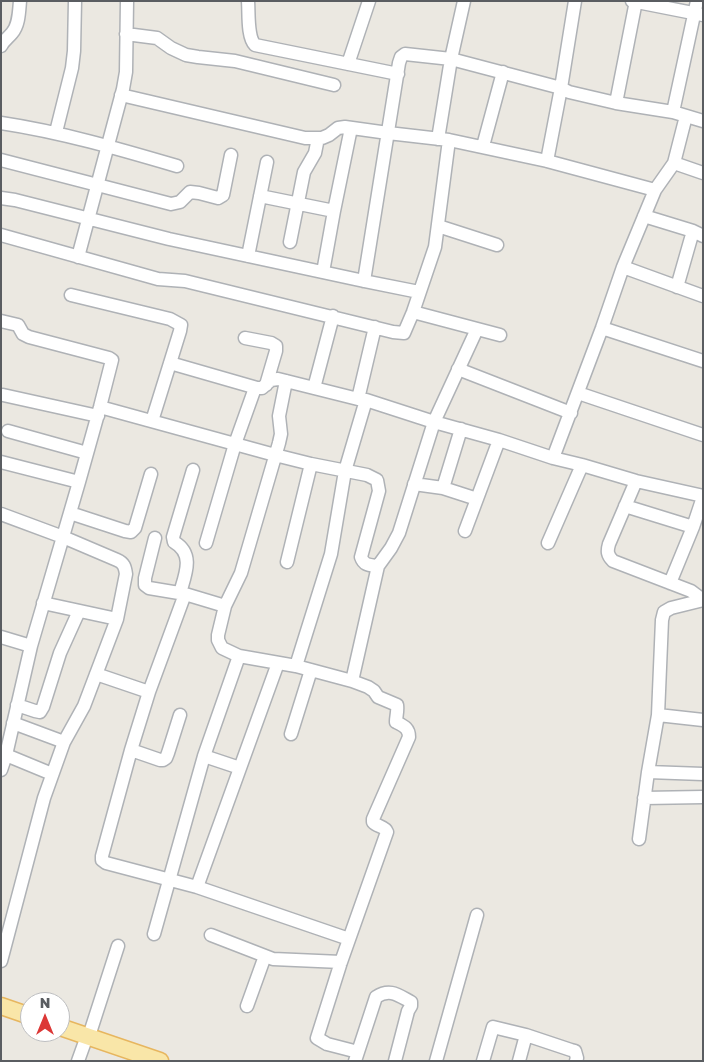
<!DOCTYPE html>
<style>
body{margin:0}
#map{position:relative;width:704px;height:1062px;overflow:hidden;background:#ebe8e1;font-family:"Golos Text",sans-serif}
canvas{display:block}
.frame{position:absolute;inset:0;border:2px solid #5a5d61;pointer-events:none}
.north{position:absolute;left:20px;top:992px;width:50px;height:50px;box-sizing:border-box;background:#fff;border:1px solid #bdbec0;border-radius:50%;rotate:0deg;font-size:14px;font-weight:700;line-height:20px;text-align:center;color:#5a5d61}
.north::after{content:'';display:block;margin:auto;width:18px;height:22px;background:#dc3736;clip-path:polygon(50% 0,100% 100%,50% 72%,0 100%)}
</style>
<div id="map">
<canvas width="704" height="1062"></canvas>
<div class="frame"></div>
<div class="north">N</div>
</div>
<script>
const context = document.querySelector('canvas').getContext('2d');
context.lineJoin = 'round';
function trace(path, color, width, dash) { context.strokeStyle = color; context.lineWidth = width; context.lineCap = dash ? 'butt' : 'round'; context.setLineDash(dash || []); context.stroke(path); }
const minor = new Path2D(`
 M248 1C249 13 247 37 255 45L398 74
 M632 1 703 15
 M126 34 157 38 171 48 186 55 198 57 235 61 334 85
 M1 46C4 40 8 38 12 33 19 25 19 12 20 1
 M348 64 369 1
 M121 95 305 138H322L329 135 338 128 345 127 388 133 449 140 547 161 655 190
 M616 103 636 1
 M673 112 697 1
 M1 123C61 132 119 149 177 166
 M56 132 72 68 74 51 75 1
 M438 139 451 59 464 1
 M483 146 503 72
 M1 160 171 204 180 202 190 192 199 193 218 198 223 195 231 155
 M547 161 561 88 575 1
 M674 163 703 173
 M260 196 334 211
 M1 198 15 200 169 239 364 281 419 292
 M644 216 693 231 703 236
 M438 226 497 245
 M1 235 158 279 185 281 393 332 404 333 413 312 435 247 449 140
 M290 242 304 172 315 153 318 138
 M248 256 267 162
 M78 257 123 89 126 72 127 1
 M623 267 703 296
 M323 272 334 211 351 128
 M364 281 399 63 401 57 405 54 451 59 561 88 569 92 616 103 673 112 703 121
 M677 287 693 231
 M71 295 170 319 181 325 180 331 152 421
 M413 312 500 335
 M1 321 18 325 23 334 29 337 109 358 112 360 100 407 79 482 31 646 6 755 1 770
 M602 328 703 361
 M245 338 271 343 276 346V351L266 385
 M170 363 257 388H262L271 380 278 379 358 399 366 400 434 422 499 440 553 458 582 465 636 481 703 496
 M458 369 571 413
 M314 388 333 316
 M578 393 703 435
 M3 395 98 416
 M358 399 375 327
 M100 407 275 455 311 464 367 475 377 480 379 491 361 557C364 566 370 565 378 566
 M8 431 87 453
 M553 458 602 328 623 267 655 190 674 163 686 116
 M1 462 79 482
 M636 481 609 544C607 551 607 555 613 561L691 591 703 600
 M414 484 443 488 477 499
 M443 488 461 429
 M625 506 693 527
 M70 513 125 531 131 532 135 528 151 474
 M1 514 63 537 117 560C124 563 125 567 126 574L117 619 84 706 64 742 44 798 1 961
 M465 531 499 440
 M155 538 145 578V585L149 588 185 594 225 606 218 635V640L222 648 239 656 296 666 352 681 368 687 374 691 378 697 397 705C398 711 396 716 396 722 404 726 409 728 409 737L373 819V822C377 827 385 826 387 832L341 962 317 1038 327 1044 358 1052
 M206 543 235 444 255 388
 M548 543 582 465
 M287 562 311 464
 M670 583 693 527 703 497
 M180 593C185 575 195 554 174 542L173 537 193 470
 M185 594 149 692 131 750 102 856V860L106 863 197 887 349 939
 M43 603 117 619
 M225 606 241 573 279 443 281 434 279 416 286 381
 M1 637 31 646
 M296 666 331 554 345 471 366 400
 M96 674 149 692
 M352 681 378 566 391 548 399 533 434 422 477 329
 M17 705 35 711 40 712 43 707 60 653 79 611
 M658 715 703 720
 M13 723 64 742
 M291 734 311 670
 M131 750 160 760H163L166 758 168 753 180 715
 M6 755 52 774
 M204 756 240 768
 M648 772 703 774
 M644 798 703 797
 M639 839 648 772 658 715 662 620 664 612 671 608 703 600
 M197 887 278 663
 M154 934 204 756 239 656
 M211 935 273 959 341 962
 M247 1006 265 956
 M89 1036 118 946
 M78 1061 87 1036
 M355 1061 376 997C390 988 398 995 411 1002V1006L408 1011 395 1061
 M436 1061 477 915
 M483 1061 493 1027 526 1035 571 1050 575 1051 577 1058 576 1061
 M519 1061 526 1035`);
const major = new Path2D(`
 M1 1006 30 1016
 M60 1027 160 1061`);
trace(minor, '#afb2b6', 15);
trace(major, '#e7b65f', 19);
trace(minor, '#fff', 12);
trace(major, '#f9e6a8', 16);
</script>
